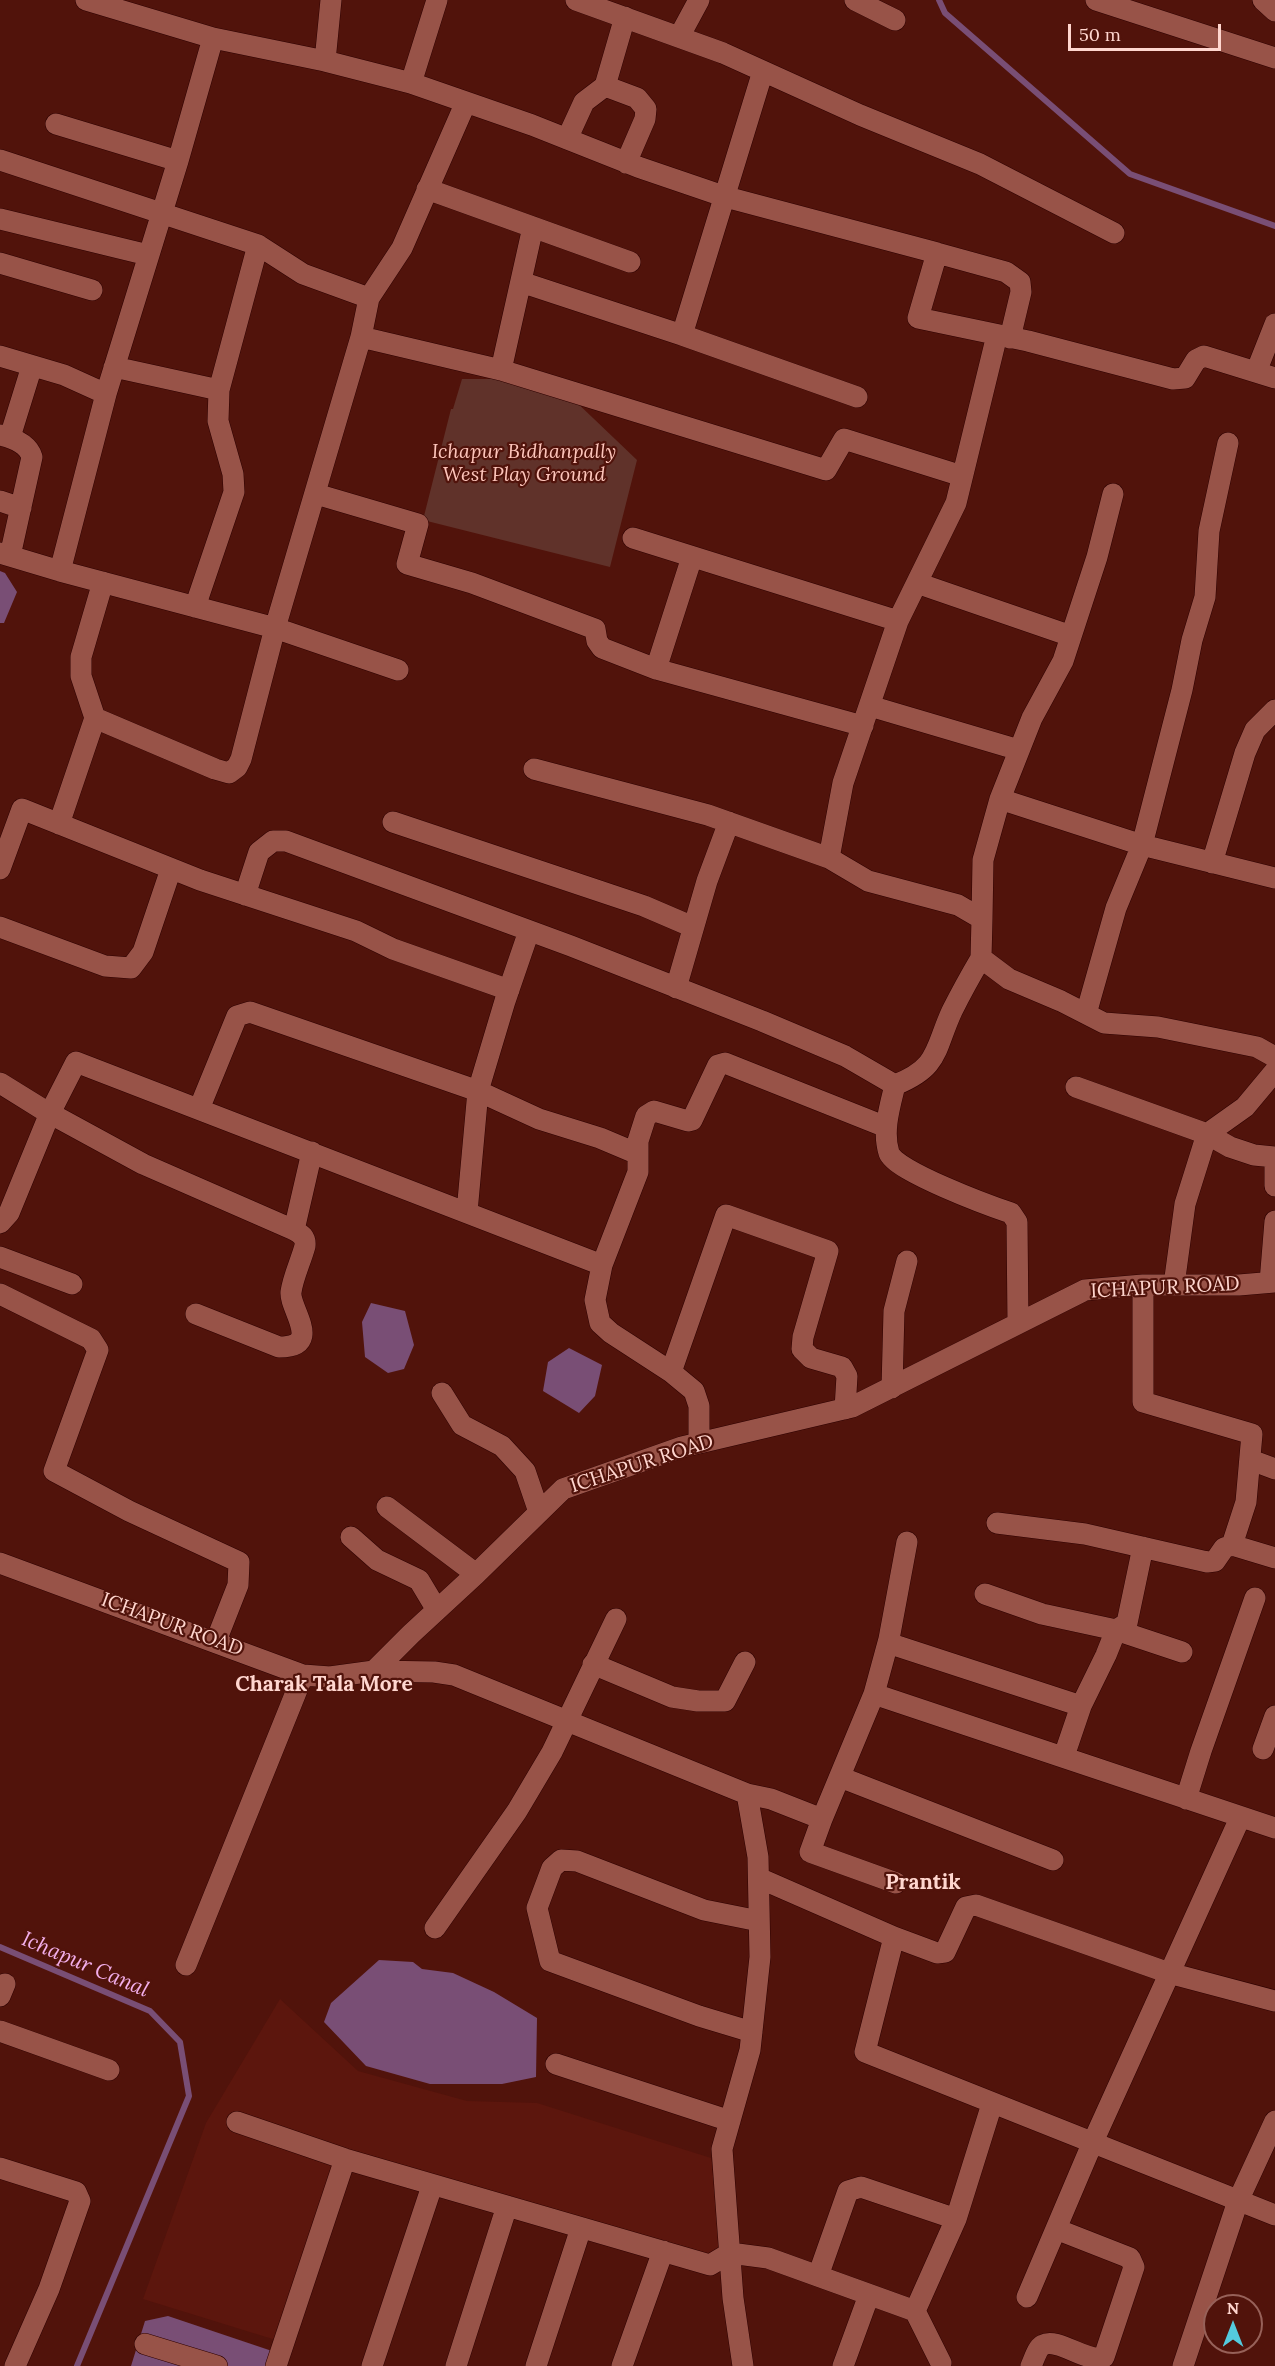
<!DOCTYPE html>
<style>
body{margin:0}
#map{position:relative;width:1275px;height:2366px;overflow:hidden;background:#51130b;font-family:Lora,serif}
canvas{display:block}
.north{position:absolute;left:1203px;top:2294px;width:60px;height:60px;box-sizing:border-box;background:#51130b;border:2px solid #976159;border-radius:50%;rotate:0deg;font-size:16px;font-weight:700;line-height:24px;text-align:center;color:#ffd6cf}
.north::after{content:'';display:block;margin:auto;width:21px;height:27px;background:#54cade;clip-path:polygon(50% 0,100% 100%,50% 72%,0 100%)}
.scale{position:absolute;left:1068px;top:24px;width:153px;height:27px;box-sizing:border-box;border:3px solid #ffd6cf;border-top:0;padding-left:8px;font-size:18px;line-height:21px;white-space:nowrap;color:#ffd6cf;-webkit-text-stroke:4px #51130b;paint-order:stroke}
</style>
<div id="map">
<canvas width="1275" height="2366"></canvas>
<div class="north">N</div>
<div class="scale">50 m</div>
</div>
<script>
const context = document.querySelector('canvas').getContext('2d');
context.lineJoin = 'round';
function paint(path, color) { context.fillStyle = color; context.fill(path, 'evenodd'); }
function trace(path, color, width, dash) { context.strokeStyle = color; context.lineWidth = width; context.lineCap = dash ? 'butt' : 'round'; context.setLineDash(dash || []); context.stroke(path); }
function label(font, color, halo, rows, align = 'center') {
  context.font = font + ' Lora,serif'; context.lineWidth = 4.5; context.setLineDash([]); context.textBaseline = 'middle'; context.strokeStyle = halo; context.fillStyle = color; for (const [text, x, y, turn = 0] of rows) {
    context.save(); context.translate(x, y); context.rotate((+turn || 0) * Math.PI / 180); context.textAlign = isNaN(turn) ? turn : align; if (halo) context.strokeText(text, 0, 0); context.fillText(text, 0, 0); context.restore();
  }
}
paint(new Path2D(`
 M280 1999 358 2071 467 2101 537 2103 711 2158 721 2248 705 2255 341 2154 279 2341 143 2299 206 2123Z`), '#5c160d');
paint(new Path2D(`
 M462 379H501L571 397 637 460 610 567 423 520 451 409H453Z`), '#60322a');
paint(new Path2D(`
 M0 571 5 573 17 592 4 623H0Z
 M371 1303 405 1311 414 1345 404 1369 388 1373 365 1357 362 1322Z
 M569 1348 602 1365 595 1396 579 1413 543 1391 548 1362Z
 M379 1960 413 1962 422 1969 453 1973 494 1992 537 2018 536 2077 502 2084H430L366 2066 324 2022 331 2003Z
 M168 2316 275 2352 269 2366H131L145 2321Z`), '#794e75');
trace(new Path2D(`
 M939 0 945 13 1130 174 1275 226
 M0 1947 150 2011 180 2042 189 2096 77 2366`), '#794e75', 6);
const minor = new Path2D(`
 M86 0 213 38 178 161
 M331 0 325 61 411 83 532 125 638 167 726 197 937 253 918 318 1028 341 1173 379 1185 378 1196 360 1204 356 1275 378
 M576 0 723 53 860 115 980 164 1114 233
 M855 0 895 20
 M1096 0 1275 58
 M1263 0 1275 11
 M679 37 699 0
 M213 38 325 61
 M411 83 437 0
 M605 86 637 98 646 109 645 119 626 163
 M56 124 178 161 106 394 60 571 275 628 398 670
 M567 139 584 102 605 86 625 17
 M0 160 258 245 303 274 369 298
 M427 189 630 262
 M0 219 148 255
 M937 253 1006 272 1020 282 1021 292 1010 338
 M0 263 92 290
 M521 282 682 335 763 71
 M682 335 857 397
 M361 337 501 370 826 470 844 439 962 476
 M0 356 64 375 106 394
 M114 367 219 390
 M501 370 533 227
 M1256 372 1275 324
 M0 435C13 438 28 444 32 457L10 556
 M10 437 32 366
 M316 494 418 524 407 564 472 583 595 629 597 641 602 648 656 669 863 726
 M0 501 21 508
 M633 538 898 621
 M0 553 60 571
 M917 583 1071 636
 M195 607 234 492 233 474 218 421 219 390 258 245
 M656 669 692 557
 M870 706 1019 750
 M95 718 81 676V657L103 582
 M534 769 708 815 829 858 868 881 958 905 982 919 981 958 1009 979 1061 1001 1104 1023 1158 1027 1257 1047 1275 1057
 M1000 799 1142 845 1275 878
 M393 822 644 906 693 927
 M59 824 95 718 215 769 229 773 237 767 241 759 275 628 361 337 369 298 402 248 466 102
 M829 858 843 783 898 621 956 503 997 335
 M1212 863 1245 753 1255 730 1275 710
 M0 869 22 809 200 880 356 931 393 949 509 990
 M245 895 259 852 273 841H286L571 946 762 1021 845 1056 895 1085C940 1067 934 1050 952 1011 961 993 971 975 981 958
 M982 919 983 860 1000 799 1032 718 1063 661 1097 557 1113 494
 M0 927 105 966 131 968 143 952 171 869
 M676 988 707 881 729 822
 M1086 1014 1116 908 1142 845 1182 690 1192 640 1205 597 1209 531 1228 443
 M0 1083 42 1109 143 1164 294 1230C301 1234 306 1237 305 1246 301 1261 293 1277 291 1292 289 1309 324 1347 279 1347L196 1314
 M895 1085C890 1106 882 1131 889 1153 895 1171 990 1206 1011 1213L1017 1222 1018 1323
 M1076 1087 1207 1134 1230 1147 1254 1155 1275 1157
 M199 1109 237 1016 250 1012 478 1091 539 1119 600 1138 638 1154
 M1275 1164V1186
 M467 1212 478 1091 505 1001 529 931
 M0 1223 9 1213 50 1113 76 1062 602 1265
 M294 1230 312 1152
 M0 1257 72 1284
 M1270 1282 1275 1221
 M1143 1285V1402L1252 1434 1246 1502 1232 1545
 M1174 1285 1185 1204 1207 1134 1245 1107 1275 1071
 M0 1294 91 1339 98 1350 54 1471 129 1511 239 1562 238 1585 216 1641
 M671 1372 726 1215 828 1251 803 1337 802 1349 811 1358 842 1367 847 1376 845 1409
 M892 1388 894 1311 907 1261
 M442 1393 462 1425 502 1446 525 1471 539 1512
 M699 1443V1406L694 1391 671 1372 611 1333 600 1323 595 1300 602 1265 638 1172V1141L646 1116 654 1111 688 1121 692 1120 718 1065 725 1063 886 1127
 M1251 1460 1275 1469
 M387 1507 476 1574
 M997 1523 1085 1534 1207 1562 1215 1561 1224 1548 1232 1545 1275 1558
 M351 1537 377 1560 419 1580 437 1610
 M0 1563 303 1675 330 1677 374 1671 434 1672 454 1675 747 1794 758 1857 760 1957 750 2050 722 2149 733 2298 743 2366
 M985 1594 1042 1614 1116 1630 1182 1652
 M888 1643 1081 1706
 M593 1664 672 1697 698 1701H725L745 1662
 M374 1671 411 1634 476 1574 563 1489 682 1447 852 1407 1085 1290 1143 1285H1239L1275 1282
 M874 1694 889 1639 907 1542
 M1263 1749 1275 1716
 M1064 1756 1081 1706 1106 1655 1116 1630 1127 1623 1143 1547
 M840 1777 1053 1860
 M747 1794 771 1799 822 1819 874 1694 1275 1828
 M1186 1799 1201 1751 1255 1598
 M822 1819 810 1852 896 1883
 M759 1878 894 1937 865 2052 1275 2215
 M435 1928 517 1811 552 1752 616 1619
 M894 1937 937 1953 945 1952 966 1907 976 1905 1169 1973 1275 2001
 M186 1965 303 1675
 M0 1996 5 1984
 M0 2031 109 2070
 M752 2032 699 2016 550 1961 537 1908 552 1868 561 1860 577 1861 704 1910 759 1921
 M556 2064 730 2121
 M237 2122 345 2159 710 2265 730 2253 768 2258 915 2311 941 2363
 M0 2168 76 2192 80 2201 49 2289 15 2366
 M818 2276 848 2191 861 2187 956 2219
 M1027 2297 1092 2144 1240 1818
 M915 2311 956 2219 992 2104
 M145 2344 217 2366
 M276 2366 345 2159
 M372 2366 432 2186
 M456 2366 507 2206
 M536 2366 581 2228
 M622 2366 663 2251
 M843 2366 869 2295
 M1031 2366C1034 2360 1037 2348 1043 2345 1058 2337 1088 2364 1104 2357L1134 2267 1130 2258 1056 2229
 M1183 2366 1238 2201 1275 2121`);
trace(minor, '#2e0200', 22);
trace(minor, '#985348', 21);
label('italic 20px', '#fdc5bb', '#51130b', [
 ["Ichapur Bidhanpally",524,452],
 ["West Play Ground",524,475]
]);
label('20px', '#ffd6cf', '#51130b', [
 ["ICHAPUR ROAD",1165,1288,-3],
 ["ICHAPUR ROAD",642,1464,-18],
 ["ICHAPUR ROAD",172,1625,20]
]);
label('bold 21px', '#ffd6cf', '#51130b', [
 ["Charak Tala More",324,1685],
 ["Prantik",923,1883]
]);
label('italic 21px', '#f2aeea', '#51130b', [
 ["Ichapur Canal",85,1965,23]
]);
</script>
